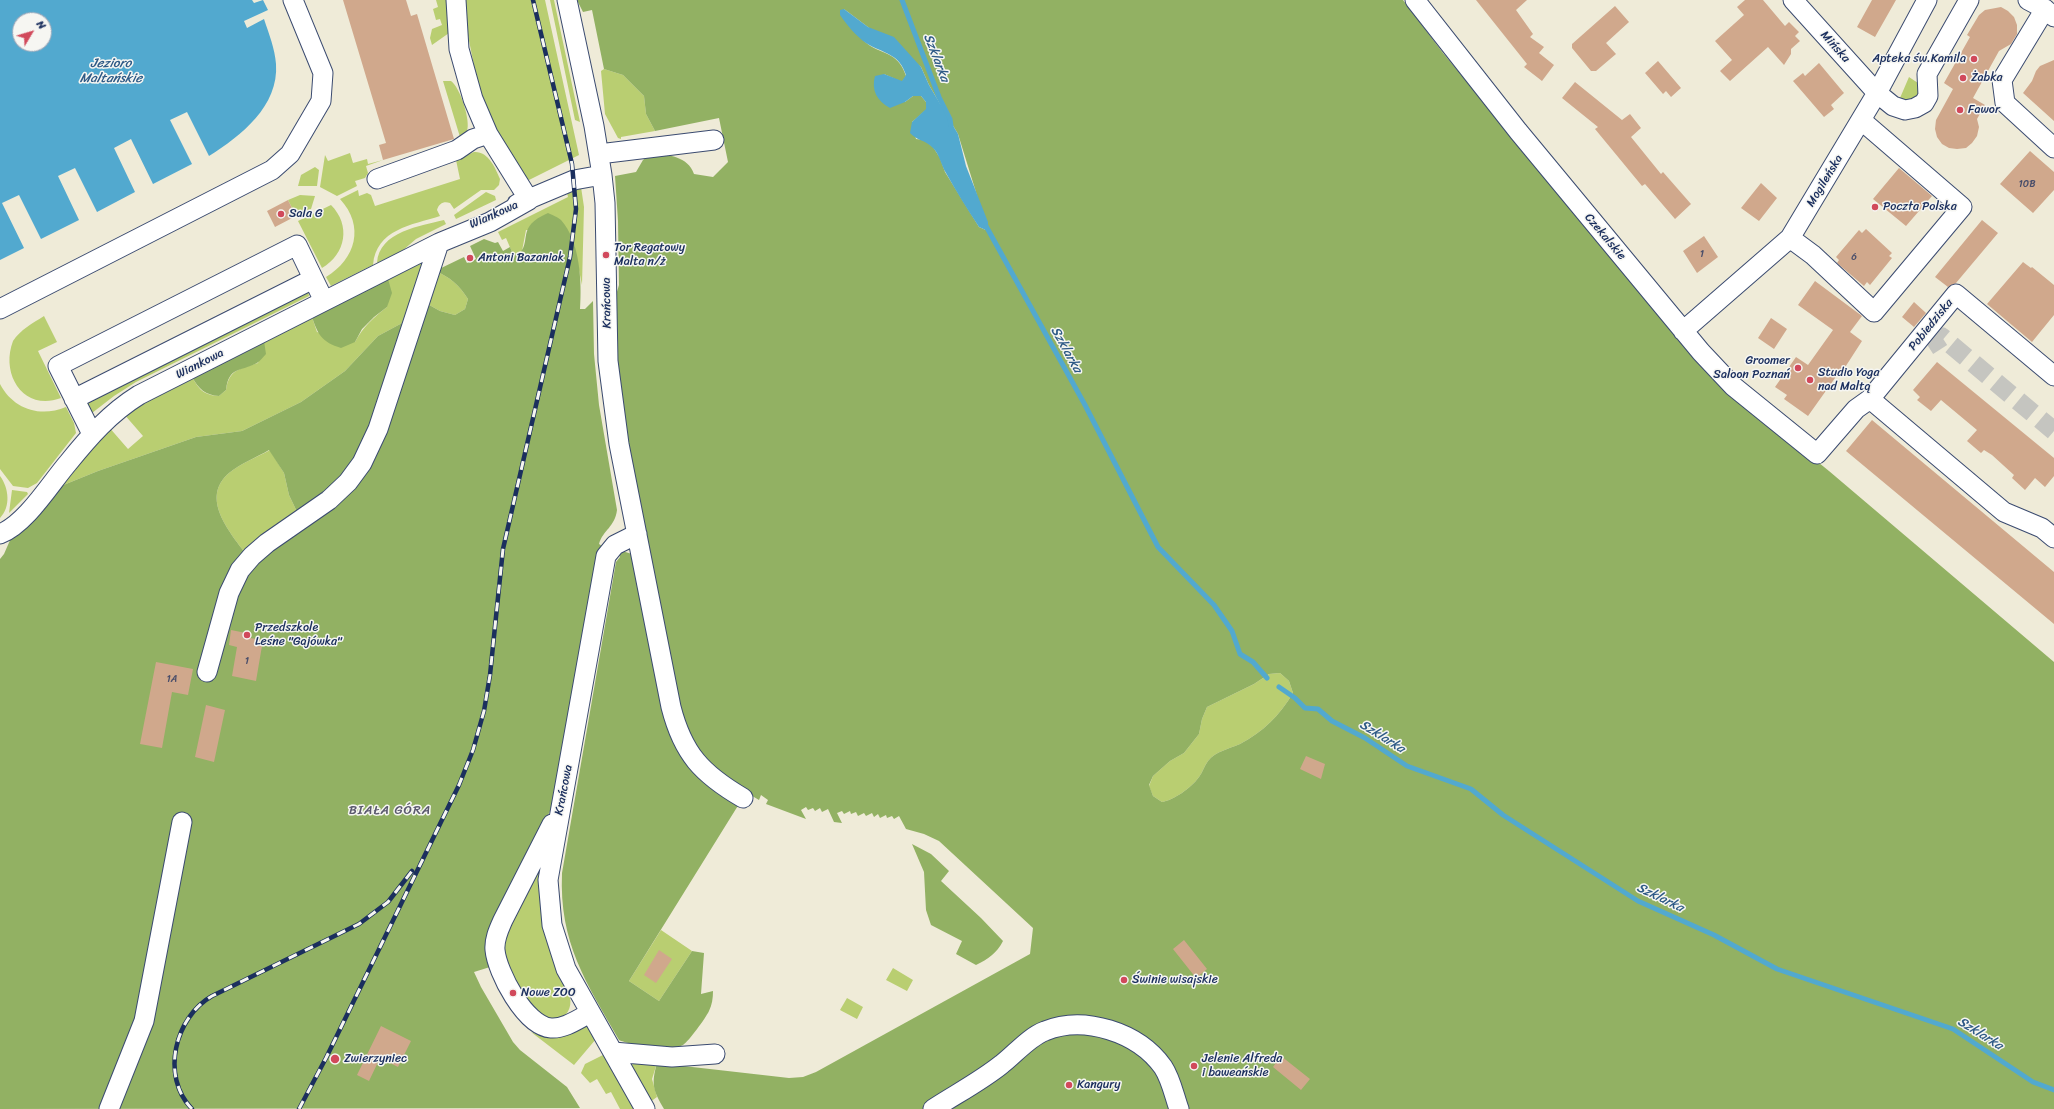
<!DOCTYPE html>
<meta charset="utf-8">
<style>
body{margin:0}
#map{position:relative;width:2054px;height:1109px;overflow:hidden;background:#efebd8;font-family:Sriracha,sans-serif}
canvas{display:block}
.north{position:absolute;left:12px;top:12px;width:40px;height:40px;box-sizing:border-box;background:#f6f6f2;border:1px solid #9ea6b7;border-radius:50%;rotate:52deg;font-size:11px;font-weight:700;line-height:16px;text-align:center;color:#1b2f5e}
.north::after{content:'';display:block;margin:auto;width:14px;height:18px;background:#d1495b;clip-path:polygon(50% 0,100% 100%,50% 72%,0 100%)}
</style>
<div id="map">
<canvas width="2054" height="1109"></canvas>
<div class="north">N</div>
</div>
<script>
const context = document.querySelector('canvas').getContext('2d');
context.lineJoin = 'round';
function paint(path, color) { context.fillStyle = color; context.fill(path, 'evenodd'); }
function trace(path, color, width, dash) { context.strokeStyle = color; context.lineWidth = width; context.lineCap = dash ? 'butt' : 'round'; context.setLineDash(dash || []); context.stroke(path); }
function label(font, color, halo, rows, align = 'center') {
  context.font = font + ' Sriracha,sans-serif'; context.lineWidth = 3; context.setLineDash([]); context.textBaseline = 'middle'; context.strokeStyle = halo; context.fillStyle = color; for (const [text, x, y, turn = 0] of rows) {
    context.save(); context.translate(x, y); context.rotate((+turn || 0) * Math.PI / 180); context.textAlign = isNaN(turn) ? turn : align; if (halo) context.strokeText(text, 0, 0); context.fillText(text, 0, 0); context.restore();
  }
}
paint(new Path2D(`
 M436 0H451L449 33 432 45 430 38 432 29 442 25 440 19 436 20 433 9 438 7Z
 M461 0H545L579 155 529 180 523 175 499 136 479 91Z
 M550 0H554L580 122 575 120Z
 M604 69 623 75 644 96 646 114 655 131 621 137V139L618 138 605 114 601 71Z
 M1909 77 1918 83 1921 89 1915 101 1903 100 1900 98Z
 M443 81H451C460 87 471 121 467 131L460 137Z
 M474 152C488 151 495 167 500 179L499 185 494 190H481L454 209 450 203C444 201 439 203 437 210L440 216C412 225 376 229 373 265L331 286 326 277C356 259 365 226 340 199L358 190 359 196 367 193 371 195 375 206 460 179 456 160Z
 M350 153 353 163 367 159 368 164 383 160 366 166 368 173 365 178 355 181 357 186 337 196 320 187 325 155 328 161Z
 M315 167 319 170 317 186H298L301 175Z
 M581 187 584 207 582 285 572 235 526 230 522 251 518 255 512 252 506 238 502 240 498 232 568 197 567 193Z
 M486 192 495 196 496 200 456 219 454 215Z
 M300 195 315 196 311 209 296 216 288 200Z
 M331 205C351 225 346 254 322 268L298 221Z
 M444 220 446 224 416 239 402 251 377 263C379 231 421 226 444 220Z
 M424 261 404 322 378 336 345 371 301 402 242 431 196 437 98 471 61 486 108 426 128 449 143 436 123 413 192 377C199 389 203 395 219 396L226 390C229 369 240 369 258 363L264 341 312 317 317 332 355 342C363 327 373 318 387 307L388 279Z
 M435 271C450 277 459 285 468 299L465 309 455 315 440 311 424 302Z
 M308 291 309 296 136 382 114 396 92 413 87 403Z
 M44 316 57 342 38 351 61 398C24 412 0 375 13 341 20 330 33 323 44 316Z
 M0 384C13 409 40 418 66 407L74 423 76 433 37 483 28 488 13 486 0 469Z
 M270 450 284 473 289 495 299 516 246 554C229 531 200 498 229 473 240 464 257 457 270 450Z
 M0 476C9 488 11 507 0 518Z
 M12 490 27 492 28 494 9 513Z
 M1280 673 1289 681 1293 693C1280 715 1263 732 1240 744 1229 749 1216 751 1208 761 1204 766 1203 772 1199 777 1191 788 1174 800 1162 802L1153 796 1149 786 1153 776 1170 761 1184 753 1199 734 1202 719 1207 707 1254 684 1269 674Z
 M540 868 570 997C572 1009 567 1015 557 1022L534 1016 504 968 503 938Z
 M661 930 692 951 659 1001 629 981Z
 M893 968 913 980 907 991 886 980Z
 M847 998 863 1007 857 1019 840 1010Z
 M587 1024 596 1039 574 1065 531 1032C551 1041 567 1031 587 1024Z
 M605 1054 636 1109H620L611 1092 606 1094 597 1079 590 1083 581 1073 585 1064Z
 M634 1061 657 1063 652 1079 657 1097 650 1102 631 1067Z`), '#b9ce71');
paint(new Path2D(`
 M577 0H1403L1443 53 1711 376 1829 471 2054 662V1109H664C653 1090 651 1084 657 1063L789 1078 803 1077 816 1072 1030 954 1033 928 939 841 924 834 906 829 899 816 894 819 892 816 887 818 886 815 880 818 878 814 874 817 872 813 866 816 864 813 858 816 856 812 851 814 850 811 844 814 842 811 837 813 842 823 834 822 828 809 822 812 820 808 815 811 813 808 808 810 806 807 801 810 806 819 766 804 768 800 761 795 759 800 717 775 685 734 627 451 615 352 616 295 619 285 618 221 615 176 636 172 643 160 652 153C668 155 688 156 694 174L713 177 728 162 719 118 655 131 646 114 644 96 623 75 604 69 592 10 583 12ZM844 9 921 67 929 85 958 134 988 231 979 227 945 172 940 158 933 147 924 140 916 139 912 122 926 110V102L921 96H913L905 102 884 74 902 82 906 76C897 49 880 56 864 41 854 32 850 21 844 9ZM1280 673 1289 681 1293 693C1280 715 1263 732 1240 744 1229 749 1216 751 1208 761 1204 766 1203 772 1199 777 1191 788 1174 800 1162 802L1153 796 1149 785 1153 776 1170 761 1184 753 1199 734 1202 719 1207 707 1254 684 1269 674Z
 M548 213C552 215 558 217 561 220 580 241 582 282 580 309H585L593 301 594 354 599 405 617 510C615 527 603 530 599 544L602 546 553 805 497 918 490 967 474 972 481 987 513 1042 520 1050 567 1087 580 1108 0 1109V559L4 554 11 538 61 486 98 471 196 437 242 431 301 402 345 371 378 336 404 322 424 302 440 311 455 315 465 309 468 299C459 285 450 277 435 271L464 257 467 263 476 259 470 246 484 239 495 243 498 242 503 251 510 247 512 252 518 255C533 241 515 227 548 213ZM269 450 284 473 289 495 299 516 246 554C229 531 200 498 229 473 240 464 257 457 269 450Z
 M388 279 392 293 387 307 374 317 362 329 355 342 341 348C322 342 318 335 312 317Z
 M264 341 266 354C263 357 260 361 257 363 240 372 229 366 226 390L219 396C205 395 199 389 192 377Z
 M622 551 632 554 667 719 739 804 629 981 659 1001 692 951 704 953 701 994 713 991C713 998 712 1005 709 1011 705 1019 689 1041 683 1045 674 1051 629 1045 619 1040 586 982 559 943 562 873L616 562 620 557 618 553Z
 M912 844 931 854 949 871 941 881 981 918 1003 941C997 953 988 959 976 965L956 954 962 941 931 925 926 910 924 872Z`), '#92b163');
paint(new Path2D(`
 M0 0H252L254 3 263 0 268 10 244 21 247 28 264 19C269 34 275 49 276 64 279 106 241 136 209 156L187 112 170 120 192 164 153 184 131 139 114 148 135 192 97 212 75 168 58 176 79 220 41 239 19 195 2 203 24 248 0 260ZM20 20H44V44H20Z
 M844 9 868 27 894 37 921 67 929 85 958 134 966 166 988 222V231L979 227C967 209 956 191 946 173 941 165 940 155 933 148 926 140 917 141 910 133L912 122 926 109V102L921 96H913L905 102 890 108C877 101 871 90 875 76L884 74 902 81 906 75C899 53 884 54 866 43 857 37 846 24 840 15V10Z`), '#52a9cf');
trace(new Path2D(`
 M902 0 939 97 950 119 951 126
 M986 226 1085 405 1158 547 1214 605 1232 631 1240 654 1253 662 1267 678
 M1279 687 1295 698 1305 708 1318 709 1332 721 1365 738 1407 766 1471 789 1503 815 1638 901 1714 935 1777 969 1953 1029 2033 1082 2054 1090`), '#52a9cf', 5);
paint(new Path2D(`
 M343 0H406L411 16 417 14 454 139 383 160 379 145 386 143Z
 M1476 0H1527L1516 10 1533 34 1530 37 1544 47 1539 53 1554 65 1542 81 1524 67 1527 64Z
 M1745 0H1763L1785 26 1789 22 1799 32 1795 36 1800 41 1791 49V54L1784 65 1768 47 1730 81 1720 71 1732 60 1715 41 1744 15 1737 7Z
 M1872 0H1896L1875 37 1857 27Z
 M1615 6 1629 22 1606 43 1616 54 1596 71H1591L1572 48V44Z
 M2001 7 2008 11 2014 17 2017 25V34L2011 44 1999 51 1973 98 1985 105 1977 119 1979 127 1977 136 1972 143 1966 148 1957 149 1949 148 1942 144 1937 137 1935 129 1936 120 1953 89 1944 83 1970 37 1967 35 1979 15 1985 10Z
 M2054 60V121L2023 93 2032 81 2036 71 2040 66Z
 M1658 61 1681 88 1671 97 1666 91 1663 94 1645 73Z
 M1819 63 1844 93 1831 105 1834 109 1824 117 1793 81 1803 73 1805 76Z
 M1575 82 1622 120 1630 114 1641 128 1631 137 1661 174 1663 172 1691 204 1675 219 1645 184 1642 186 1595 129 1598 127 1562 98Z
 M2030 151 2054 172V190L2033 213 2000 184Z
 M1899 168 1932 196 1906 226 1873 199Z
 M1761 183 1777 198 1759 221 1741 208Z
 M288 200 296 216 275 227 267 211Z
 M1982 220 1998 233 1956 283 1948 287 1935 277Z
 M1866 229 1892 253 1889 256 1892 258 1870 285 1867 282 1864 286 1837 263 1839 260 1836 257 1859 230 1862 233Z
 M1704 236 1718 257 1697 273 1683 251Z
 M2023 262 2031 268 2032 267 2054 285V315L2032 342 1987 304Z
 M1815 281 1862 316 1850 332 1862 341 1842 372 1840 371 1808 416 1784 399 1787 395 1775 387 1796 357 1808 365 1833 330 1798 305Z
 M1914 302 1926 313 1914 327 1902 317Z
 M1771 318 1787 329 1774 349 1758 338Z
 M1937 362 2054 458V476L2045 487 2035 478 2025 490 2012 478 2014 475 1992 455 1984 450 1981 453 1967 441 1977 430 1941 400 1931 411 1917 400 1920 397 1913 390Z
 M1872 420 2054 572V624L1846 451Z
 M231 630 251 634 250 638 263 640 256 681 232 676 237 647 229 645Z
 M156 662 193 669 188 695 172 692 162 748 140 744Z
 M206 705 225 710 214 762 195 757Z
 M1306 756 1325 764 1321 779 1300 769Z
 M1184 940 1207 969 1196 978 1173 949Z
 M659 950 672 959 656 983 644 975Z
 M381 1026 411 1041 398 1067 380 1058 369 1081 357 1075Z
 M1281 1056 1310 1079 1301 1090 1273 1067Z`), '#d0a88c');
trace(new Path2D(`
 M1928 346 1942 337 2054 431`), '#c5c5c0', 19, [19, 10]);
const minor = new Path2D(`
 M456 0 459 49 473 99 488 134 529 200
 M567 0 594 126 602 175 605 203 608 361 619 444 671 707C683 754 702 774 743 798
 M1415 0 1518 131 1701 352 1733 386 1817 454 1856 409 1870 399 2004 512 2042 528 2054 538
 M1793 0 1877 93 1893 106 1905 110 1915 108 1924 103 1928 96 1927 74 1969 0
 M2028 0 2045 9 2054 17
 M2045 9 2002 80 2005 103 2054 148
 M599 154 714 140
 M377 179 457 150 473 139 488 134
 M517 204 574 180 602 175
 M1790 238 1813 255 1874 312 1962 207 1861 120
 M0 309 272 170 290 154 321 101 323 73 293 0
 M1683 331 1790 238 1877 93 1927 0
 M74 399 313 279
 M1870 399 1956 294 2054 376
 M92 434 58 366 297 245 324 301
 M0 534C26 524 50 484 68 463 89 437 110 413 139 395L439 243 490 222 529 200
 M637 534 615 545 606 556 548 880 552 925 566 969 645 1109
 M207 672 229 593 240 570 252 556 267 543 329 500 348 482 362 463 378 429 439 243
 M552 824 503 920C499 929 494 939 495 950 497 972 525 1026 551 1028 565 1029 578 1019 590 1013
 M613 1052 672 1057 715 1054
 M109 1109 144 1021 182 822
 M933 1109C956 1094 981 1081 1002 1064 1015 1054 1029 1037 1045 1031 1084 1015 1138 1032 1163 1067 1171 1079 1174 1095 1179 1109`);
trace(minor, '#3b4b70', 21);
trace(minor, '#fff', 19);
const rail = new Path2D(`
 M192 1109C160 1076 175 1017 212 996L359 924 388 902 412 871
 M299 1109 326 1058 459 785 473 750 484 711 490 675 503 549 570 257 576 209 572 164 533 0`);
trace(rail, '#1b2f5e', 4.5);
trace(rail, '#f6f6f2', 3, [9]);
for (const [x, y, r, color] of [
 [1974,59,4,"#d1495b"],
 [1963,78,4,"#d1495b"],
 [1960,110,4,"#d1495b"],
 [1875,207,4,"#d1495b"],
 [281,214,4,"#d1495b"],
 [606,255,4,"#d1495b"],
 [470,258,4,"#d1495b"],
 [1798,368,4,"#d1495b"],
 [1810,380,4,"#d1495b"],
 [247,635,4,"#d1495b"],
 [1124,980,4,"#d1495b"],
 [513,993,4,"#d1495b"],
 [335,1059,5,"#d1495b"],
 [1194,1066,4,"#d1495b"],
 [1069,1085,4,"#d1495b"]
]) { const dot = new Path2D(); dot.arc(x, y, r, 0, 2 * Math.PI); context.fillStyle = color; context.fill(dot); trace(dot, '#f6f6f2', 1.5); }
label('10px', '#484d6a', null, [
 ["10B",2027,184],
 ["1",1702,254],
 ["6",1854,257],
 ["1",247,661],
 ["1A",172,679]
]);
label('12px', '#1b2f5e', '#f6f6f2', [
 ["Mińska",1835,47,48],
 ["Mogileńska",1825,181,-59],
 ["Wiankowa",494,215,-24],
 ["Czekalskie",1605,237,50],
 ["Krańcowa",607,303,-91],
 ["Pobiedziska",1931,325,-51],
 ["Wiankowa",200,364,-27],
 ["Krańcowa",564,790,-79]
]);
label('12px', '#1b2f5e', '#f6f6f2', [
 ["Apteka św.Kamila",1966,59,"right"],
 ["Żabka",1971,78],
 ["Fawor",1968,110],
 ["Poczta Polska",1883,207],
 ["Sala G",289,214],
 ["Tor Regatowy",614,248],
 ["Malta n/ż",614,262],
 ["Antoni Bazaniak",478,258],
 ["Groomer",1790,361,"right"],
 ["Saloon Poznań",1790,375,"right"],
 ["Studio Yoga",1818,373],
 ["nad Maltą",1818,387],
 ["Przedszkole",255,628],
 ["Leśne \"Gajówka\"",255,642],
 ["Świnie wisajskie",1132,980],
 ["Nowe ZOO",521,993],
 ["Zwierzyniec",344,1059],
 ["Jelenie Alfreda",1202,1059],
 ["i baweańskie",1202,1073],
 ["Kangury",1077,1085]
], 'left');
label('italic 13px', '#2e5a86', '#f6f6f2', [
 ["Szklarka",936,58,69],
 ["Jezioro",111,64],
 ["Maltańskie",111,79],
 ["Szklarka",1066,350,61],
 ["Szklarka",1382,737,32],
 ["Szklarka",1660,898,26],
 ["Szklarka",1980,1034,32]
]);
context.letterSpacing = '1px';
label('13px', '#5a596e', '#f6f6f2', [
 ["BIAŁA GÓRA",390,811]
]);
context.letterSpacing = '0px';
</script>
